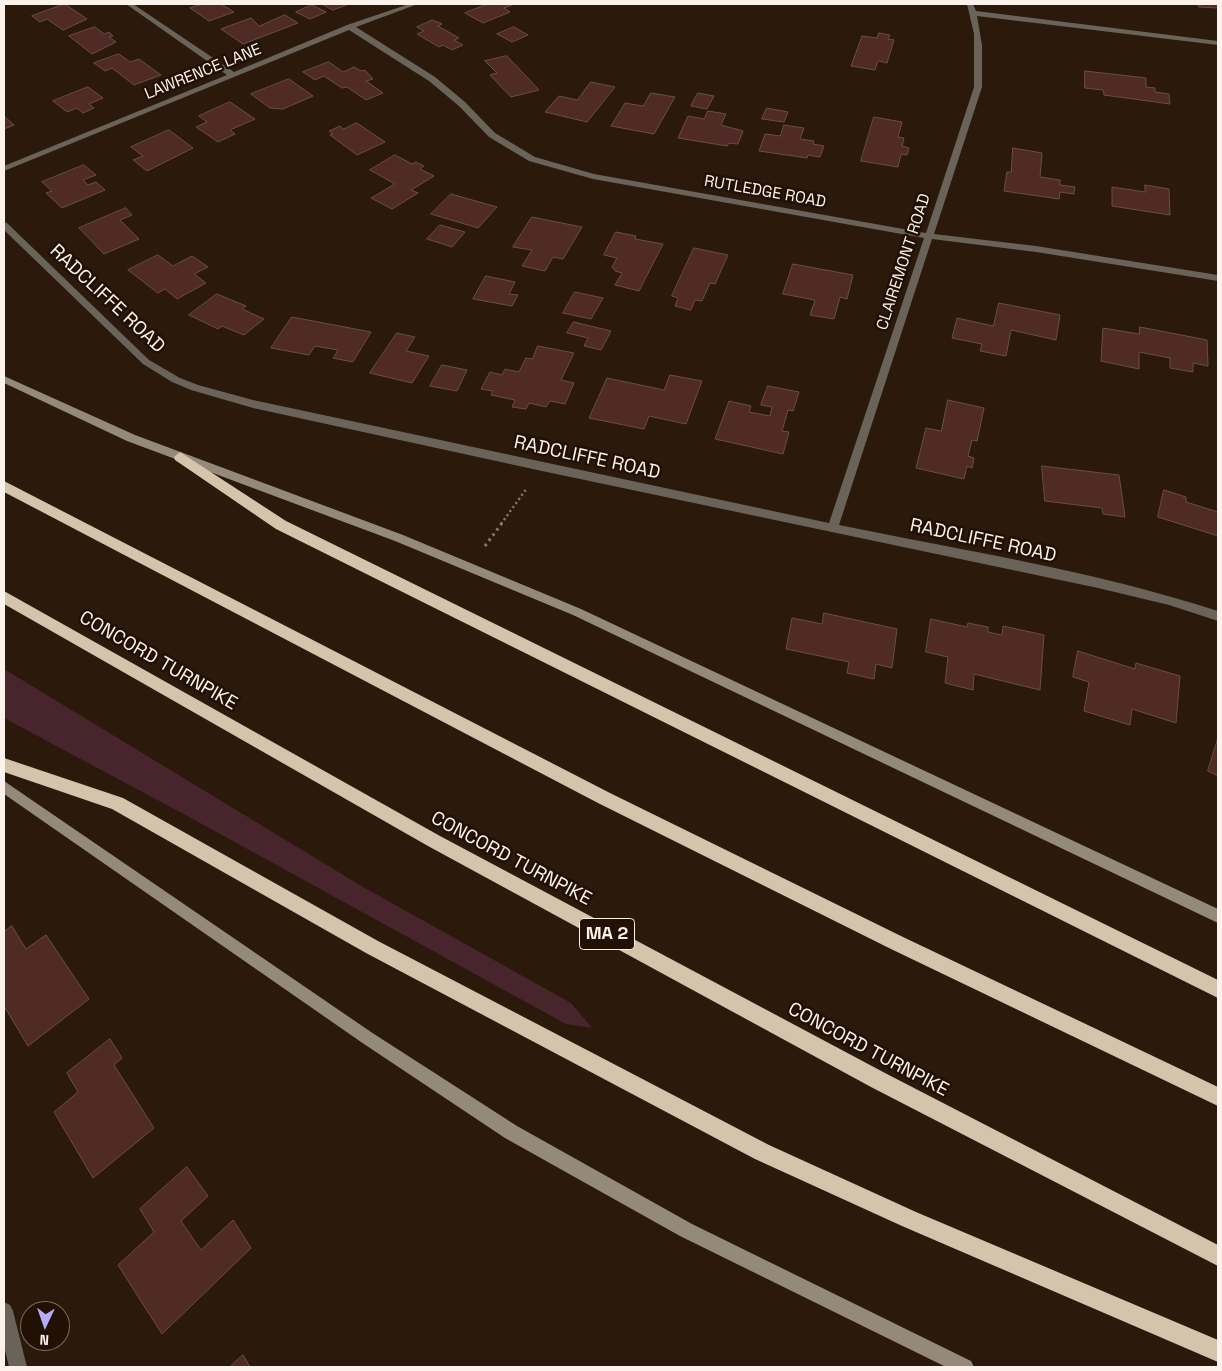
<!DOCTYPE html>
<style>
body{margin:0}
#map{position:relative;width:1222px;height:1371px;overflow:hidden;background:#2b190b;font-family:"Space Grotesk",sans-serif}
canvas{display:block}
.frame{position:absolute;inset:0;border:5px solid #fef3ec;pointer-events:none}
.north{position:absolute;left:20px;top:1301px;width:50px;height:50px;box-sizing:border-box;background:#211004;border:1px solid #796b61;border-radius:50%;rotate:183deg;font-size:14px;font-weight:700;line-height:20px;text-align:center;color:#fef3ec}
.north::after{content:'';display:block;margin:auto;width:18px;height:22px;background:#b7abf7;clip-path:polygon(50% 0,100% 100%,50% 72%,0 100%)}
</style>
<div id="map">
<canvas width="1222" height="1371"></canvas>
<div class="frame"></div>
<div class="north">N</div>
</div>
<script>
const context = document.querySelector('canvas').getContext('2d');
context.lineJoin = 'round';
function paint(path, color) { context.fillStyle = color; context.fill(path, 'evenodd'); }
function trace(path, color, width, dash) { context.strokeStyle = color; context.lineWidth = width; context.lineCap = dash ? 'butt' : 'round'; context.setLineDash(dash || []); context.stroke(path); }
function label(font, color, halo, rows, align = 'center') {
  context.font = font + ' "Space Grotesk",sans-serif'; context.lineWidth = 5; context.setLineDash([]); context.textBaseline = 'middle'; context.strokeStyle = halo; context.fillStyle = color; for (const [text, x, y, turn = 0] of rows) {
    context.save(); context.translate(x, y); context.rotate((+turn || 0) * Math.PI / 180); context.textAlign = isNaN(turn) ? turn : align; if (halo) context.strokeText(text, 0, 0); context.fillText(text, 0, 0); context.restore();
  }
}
paint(new Path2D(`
 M4 669 363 887 571 1003 592 1028 566 1024 191 818 4 718Z`), '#48252d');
const building = new Path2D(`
 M65 4 87 19 63 30 47 19 40 22 32 16Z
 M203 4H221L234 12 209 21 190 8Z
 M322 4H349L333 10Z
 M488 4 512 5 504 8 510 12 483 23 465 13Z
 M1198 4H1218V8L1199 7Z
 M312 5 326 12 310 19 296 12Z
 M285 15 298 23 243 44 221 29 251 18 259 26Z
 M433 20 442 24 438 26 459 38 454 40 463 45 452 50 443 45 439 47 417 34 424 31 417 27Z
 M95 27 104 34 109 32 113 36 109 37 116 42 92 54 69 36Z
 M514 27 528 35 512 42 497 34Z
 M879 33 890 35 888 39 894 40 887 63 878 61 875 70 851 66 862 36 877 38Z
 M119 54 130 62 139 59 161 75 134 85 112 68 105 71 94 63Z
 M507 56 539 90 511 97 490 75 497 73 485 61Z
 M329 62 343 72 354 67 361 71 365 70 373 79 366 81 383 93 366 100 347 87 342 88 324 76 315 80 303 72Z
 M1085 71 1146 78V87L1155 88V92L1169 94 1170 104 1104 95 1103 90 1085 88Z
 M289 79 313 96 283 109 270 108 251 94Z
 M591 82 615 87 587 122 545 112 559 96 577 100Z
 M88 87 103 98 89 104 94 108 83 113 77 108 67 112 53 101Z
 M651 93 675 97 654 134 611 126 625 103 643 106Z
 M698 93 714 96 707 109 691 106Z
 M230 102 255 119 230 130 235 134 218 142 196 127 207 122 199 116Z
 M767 108 788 112 784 122 762 119Z
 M708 111 726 114 721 125 743 131 738 144 729 143 727 146 678 138 688 116 704 119Z
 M4 116 14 125 4 129Z
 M874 117 902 122 898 137 904 138 902 146 909 148 907 155 901 154 898 167 861 161Z
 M357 123 385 142 357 155 330 135 333 134 329 131 340 126 343 129Z
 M784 125 804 128 800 139 814 141 813 144 824 146 820 157 808 155 807 158 759 151 765 134 780 136Z
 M169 130 193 148 147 171 133 160 143 156 131 147Z
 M1013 148 1042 153 1040 177 1060 180V185L1075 187 1074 194 1060 192 1059 199 1004 191 1007 172H1011Z
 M395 155 412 164 416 162 424 166 420 169 434 176 411 190 418 193 392 209 371 198 395 184 370 170Z
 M84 165 96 175 83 180 88 185 96 182 105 190 62 208 46 193 52 191 42 182Z
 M1145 185 1169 189 1170 215 1112 206V187L1145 192Z
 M451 194 497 207 478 228 431 214Z
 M126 208 132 215 120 220 139 239 104 254 79 228Z
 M532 217 582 227 563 259 553 257 545 271 522 266 532 250 513 247Z
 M440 225 465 232 452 247 427 239Z
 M616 232 636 236 635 239 663 244 639 291 615 285 622 273 615 271 612 267 617 258 604 255Z
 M694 248 728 255 715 284 710 283 702 301 695 300 691 310 675 306 678 298 672 296Z
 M158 255 173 266 192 256 208 267 194 274 206 283 177 299 165 289 158 293 128 270Z
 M793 264 853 275 847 299 840 297 834 319 810 315 815 300 783 294Z
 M486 276 515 282 509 294 518 295 512 306 473 299Z
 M575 292 603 298 591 319 563 313Z
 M217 294 246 306 242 309 264 319 244 335 222 326 218 329 189 315Z
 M999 303 1060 315 1056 340 1011 330 1006 356 980 351 982 344 952 338 957 318 993 326Z
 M292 317 371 332 353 362 333 358 338 350 315 346 309 355 271 348Z
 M574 322 611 331 601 350 584 346 588 338 567 333Z
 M1140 327 1207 340 1208 366 1193 363V372L1170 368V358L1139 352V369L1101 361 1103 328 1139 334Z
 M397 333 415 337 406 351 429 356 412 383 370 373Z
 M538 346 574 353 561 380 574 383 565 404 550 401 546 407 529 403 526 409 512 407 515 400 491 395 493 391 481 389 490 372 502 375 505 369 519 372 526 358 532 359Z
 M442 365 467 370 457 391 430 386Z
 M670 375 702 381 686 424 649 416 644 429 589 418 607 378 664 390Z
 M768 386 799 392 793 411 788 410 782 431 789 432 783 454 715 439 729 401 751 406 749 412 770 416 772 407 761 405Z
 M948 400 984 408 977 441 972 440 968 456 974 458 972 468 967 466 964 479 916 468 926 428 941 431Z
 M1042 466 1119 475 1125 517 1103 514 1102 508 1045 501Z
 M1164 490 1186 497V502L1218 512V536L1158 517Z
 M824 613 897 629 892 668 876 664 874 679 847 673 849 662 786 649 792 618 822 624Z
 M931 619 967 627 968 623 988 627V632L1002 635 1003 626 1044 635 1040 690 974 674 973 690 945 683 948 657 926 652Z
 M1078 651 1135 669 1136 663 1180 676 1176 723 1132 709 1130 725 1084 711 1089 682 1073 677Z
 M1218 738V776L1208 771Z
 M12 926 26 949 46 935 89 999 28 1046 4 1006V932Z
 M110 1039 122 1058 114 1065 154 1128 93 1178 54 1112 78 1092 67 1073Z
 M187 1167 208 1196 181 1221 201 1250 233 1220 251 1248 162 1334 118 1265 154 1232 140 1209Z
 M243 1355 250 1367H230Z`);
paint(building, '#502a24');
trace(building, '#694e49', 1);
trace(new Path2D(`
 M501 524 527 488`), '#897a70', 2.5, [2, 3]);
trace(new Path2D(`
 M485 546 502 523`), '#897a70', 3, [2.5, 4]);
paint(new Path2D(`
 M126 4H133L234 72 347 25 409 4H418L356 27 435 77 465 102 495 133 535 157 594 174 926 233 974 87V34L967 4H973L976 11 1218 41V45L977 16 982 45V87L934 234 1036 246 1218 275V281L1036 252 932 239 839 525C966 551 1095 571 1218 611V621L1169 605 1098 588 542 471 253 408 191 390 172 382 143 364 4 230V222L7 223 149 360 180 378 198 385 253 400 829 523 924 238 593 179 529 161 489 137 459 106 429 81 349 30 4 171V166L227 75Z`), '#696359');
paint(new Path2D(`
 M4 1302 10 1305 13 1311 27 1367H9L4 1346Z`), '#696359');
paint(new Path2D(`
 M4 376 135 435 403 535 581 609 1218 909V923L573 615 395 541 127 441 4 383Z
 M4 781 371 1032 517 1126 692 1224 971 1361 974 1367H946L680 1236 505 1138 361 1042 4 794Z`), '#948a7a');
paint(new Path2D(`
 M180 452 286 521 1218 980V998L276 529 175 460 174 457Z
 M4 481 610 793 903 937 1218 1087V1106L891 949 598 803 4 492Z
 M4 591 440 836 885 1073 1218 1245V1266L871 1087 428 846 4 604Z
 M4 758 123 798 378 941 769 1145 916 1212 1218 1340V1362L902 1226 755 1159 366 953 112 809 4 772Z`), '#d4c4ab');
label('16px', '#fef3ec', '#211004', [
 ["LAWRENCE LANE",203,72,-22],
 ["RUTLEDGE ROAD",765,192,10],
 ["CLAIREMONT ROAD",904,262,-72]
]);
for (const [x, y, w] of [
 [607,934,55]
]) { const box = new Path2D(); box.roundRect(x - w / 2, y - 15.5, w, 31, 4); context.fillStyle = '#211004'; context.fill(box); trace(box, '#fef3ec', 1); }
label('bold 18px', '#fef3ec', null, [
 ["MA 2",607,934]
]);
label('19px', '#fef3ec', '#211004', [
 ["RADCLIFFE ROAD",107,299,43],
 ["RADCLIFFE ROAD",587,458,12],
 ["RADCLIFFE ROAD",983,541,12],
 ["CONCORD TURNPIKE",158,661,30],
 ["CONCORD TURNPIKE",511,859,28],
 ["CONCORD TURNPIKE",868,1050,28]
]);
</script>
